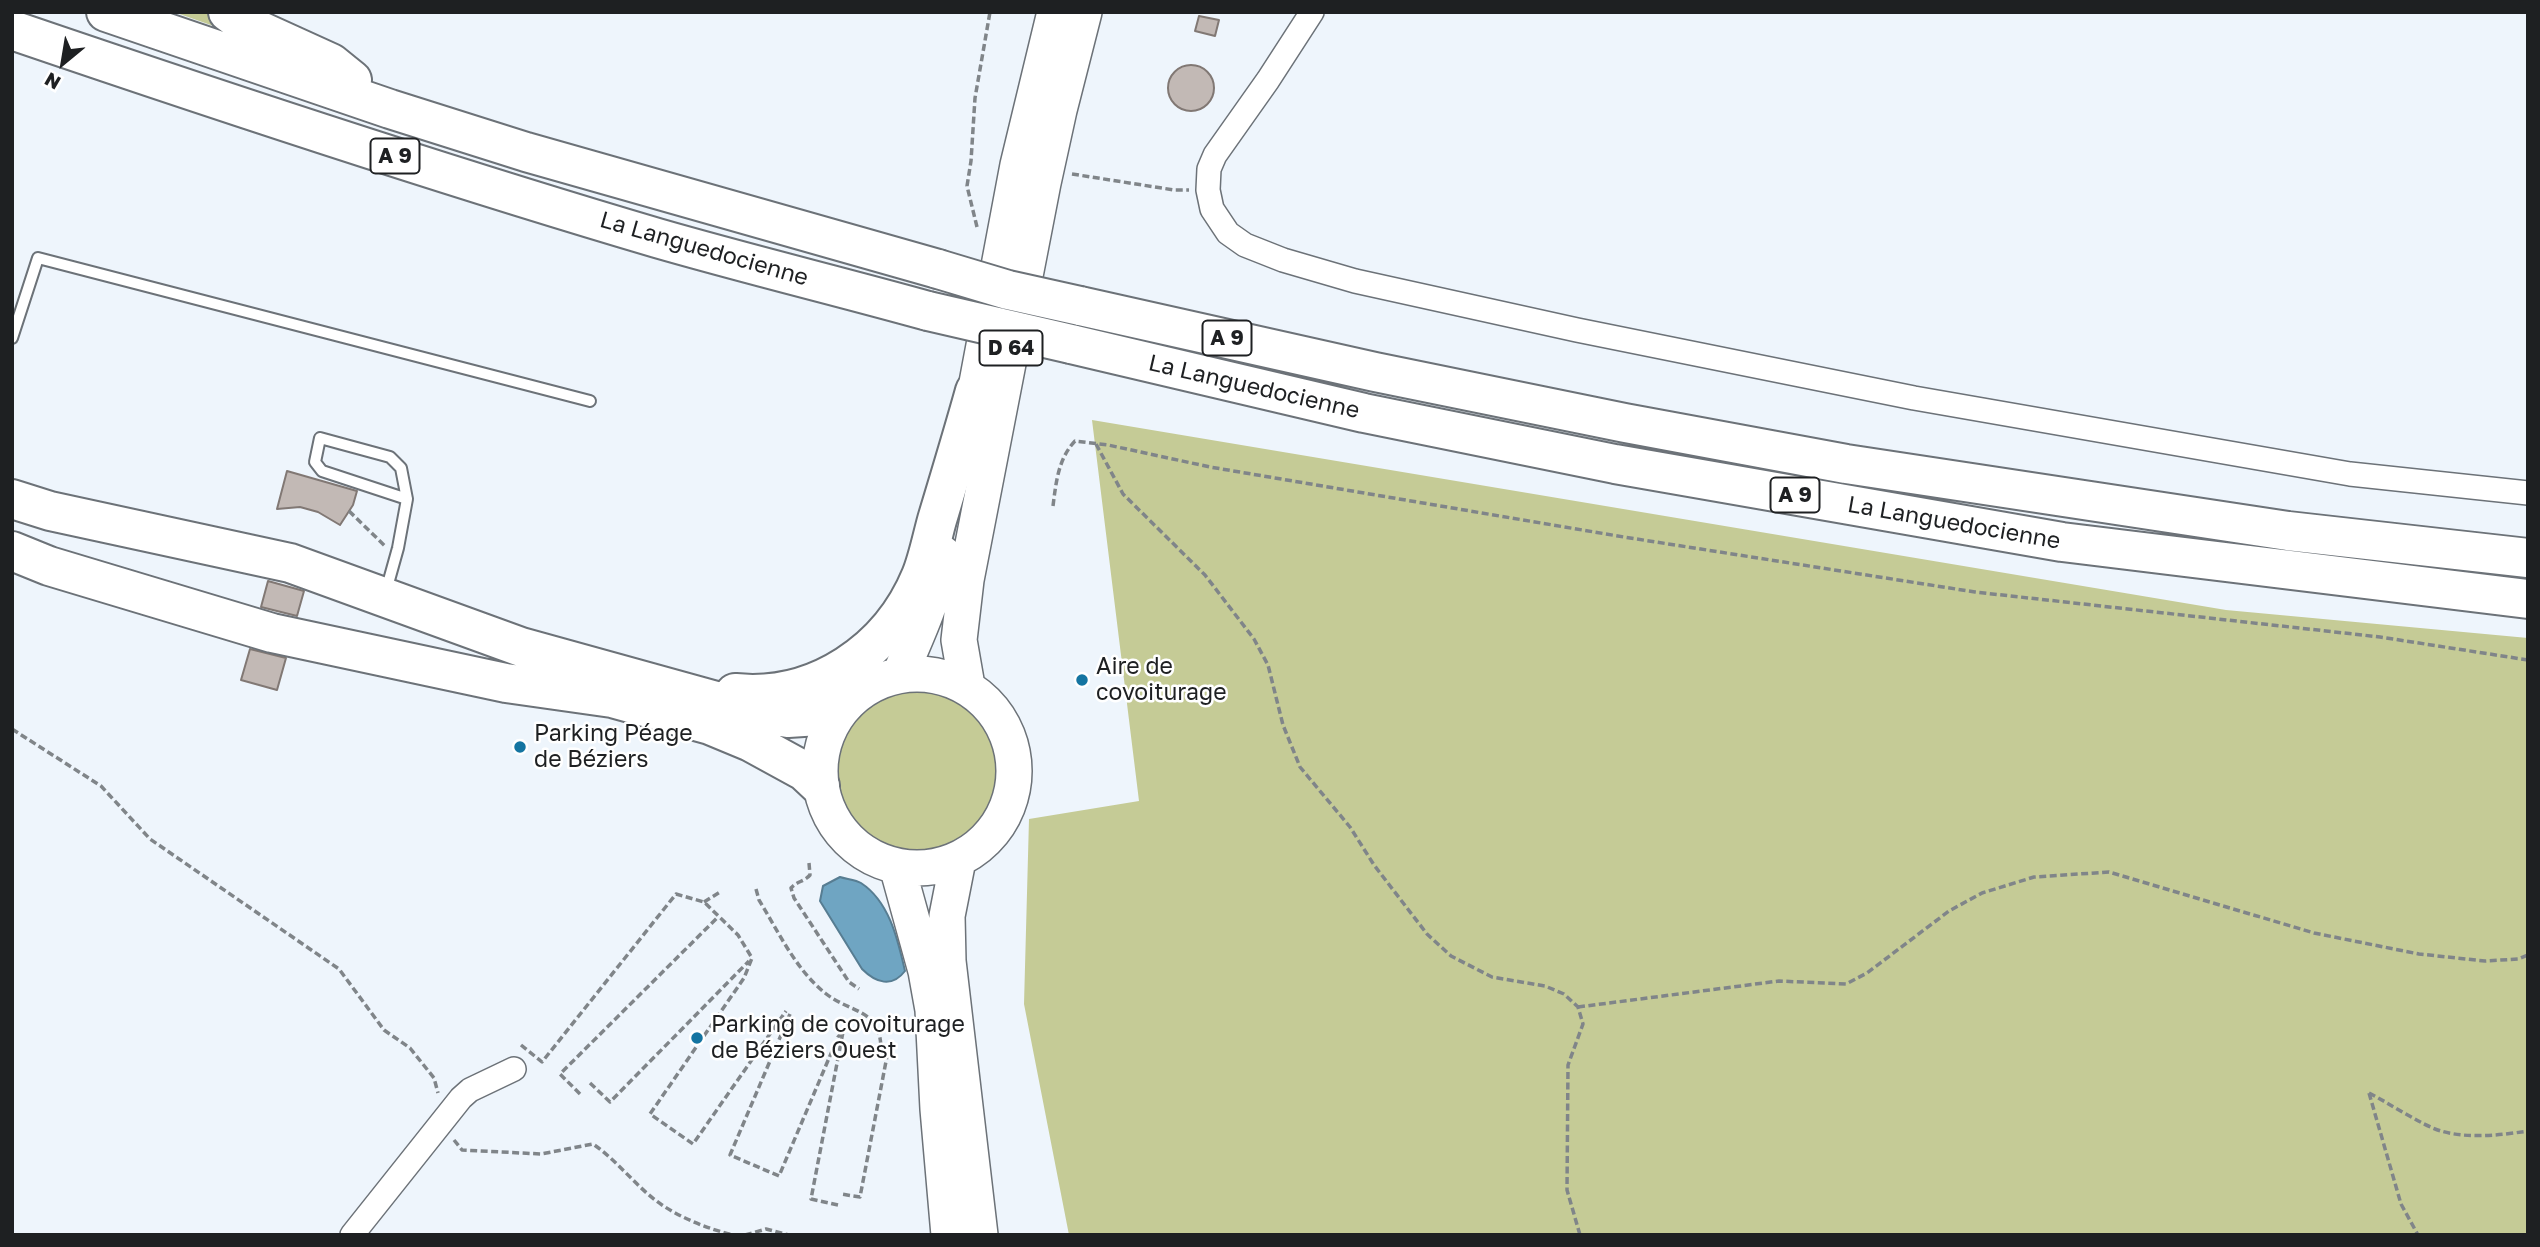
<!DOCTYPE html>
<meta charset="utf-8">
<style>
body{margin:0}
#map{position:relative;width:2540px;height:1247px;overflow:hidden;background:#eef5fc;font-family:"Golos Text",sans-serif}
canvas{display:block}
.frame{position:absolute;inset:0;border:14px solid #1e2022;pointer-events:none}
.north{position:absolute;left:28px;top:28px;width:70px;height:70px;-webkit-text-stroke:5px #fff;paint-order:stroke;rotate:210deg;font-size:19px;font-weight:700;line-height:28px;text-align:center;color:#1e2022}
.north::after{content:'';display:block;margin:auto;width:24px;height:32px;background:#1e2022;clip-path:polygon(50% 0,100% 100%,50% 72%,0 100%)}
</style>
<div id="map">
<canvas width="2540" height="1247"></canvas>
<div class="frame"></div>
<div class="north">N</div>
</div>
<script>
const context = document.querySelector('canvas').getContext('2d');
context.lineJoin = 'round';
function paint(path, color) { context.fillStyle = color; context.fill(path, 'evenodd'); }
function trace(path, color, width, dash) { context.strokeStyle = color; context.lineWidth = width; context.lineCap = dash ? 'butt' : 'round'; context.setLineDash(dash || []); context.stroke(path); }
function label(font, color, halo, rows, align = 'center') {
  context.font = font + ' "Golos Text",sans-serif'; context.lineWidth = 5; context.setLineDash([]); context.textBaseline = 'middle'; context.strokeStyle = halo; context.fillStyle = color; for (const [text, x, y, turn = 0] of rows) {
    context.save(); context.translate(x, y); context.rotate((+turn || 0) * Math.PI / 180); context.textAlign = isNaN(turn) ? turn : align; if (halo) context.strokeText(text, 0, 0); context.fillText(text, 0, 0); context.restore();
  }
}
paint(new Path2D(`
 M174 12H207L225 23 222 29Z
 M1092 420 2226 610 2528 638V1235H1069L1024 1004 1029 819 1139 801Z
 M831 773a84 84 0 1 1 168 0a84 84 0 1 1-168 0Z`), '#c5cb96');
const water = new Path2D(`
 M840 877C846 879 856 880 861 883 890 902 898 941 905 971 892 988 876 983 862 969L820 901 823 886Z`);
paint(water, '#6fa5c2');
trace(water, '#577d92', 2);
const building = new Path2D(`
 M1199 16 1219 20 1215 36 1195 31Z
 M1168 88a23 23 0 1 1 46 0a23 23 0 1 1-46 0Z
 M287 471 357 491 353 505 340 525 318 512 300 507 277 509Z
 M268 581 304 591 297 616 261 607Z
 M250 649 286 658 277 690 241 680Z`);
paint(building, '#c2b9b5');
trace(building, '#817874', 2);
const service = new Path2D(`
 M12 338 38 258 590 401
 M386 591 398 548 407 499 322 471 315 462 320 438 390 457 401 468 407 499`);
const minor = new Path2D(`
 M1312 12 1268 80 1215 155 1209 169 1208 190 1212 209 1228 233 1245 245 1283 260 1355 281 1577 330 1914 398 2350 474 2528 493
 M352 1235 461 1098 470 1090 514 1069`);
const primary = new Path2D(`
 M970 420 1018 165 1055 12
 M820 771a97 97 0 1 1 194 0a97 97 0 1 1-194 0Z
 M900 674C917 635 935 596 943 554
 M967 686 959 640 966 580 1043 183 1059 110 1084 12
 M958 860 947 916 948 961 980 1235
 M897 866 926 971 933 1010 938 1109 949 1235`);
const motorway = new Path2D(`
 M106 12 390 109 526 152 938 269
 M228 12 243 23 331 63 352 80
 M12 30C226 103 440 174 657 238 747 264 838 286 928 311
 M1080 306 1375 372 1625 423 1846 464 2288 531 2528 558
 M1071 344 1364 413 1615 464 2062 542 2528 599
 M12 499 50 511 290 563 521 647 763 714 788 718 819 716 845 703
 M12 551 49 566 272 633 506 683 612 698 710 725 751 742 804 771 820 786
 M735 693C816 701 890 651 921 576 928 559 932 538 937 520 950 477 963 434 975 391`);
trace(service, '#6c7278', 14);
trace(minor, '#6c7278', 26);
trace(primary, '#6c7278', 38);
trace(motorway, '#6c7278', 42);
trace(new Path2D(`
 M1072 174 1174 190H1189
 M977 227 967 186 971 161 975 98 990 12
 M1096 444 1123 494 1205 575 1254 639 1268 665 1283 725 1300 767 1350 827 1374 865 1427 934 1451 956 1492 977 1545 986 1564 994 1578 1007 1583 1024 1568 1065 1567 1190 1580 1235
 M1053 506C1056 483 1058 459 1075 441L1108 445 1210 467 1624 537 1975 592 2380 637 2528 660
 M349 511 385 546
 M12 729 101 786 150 839 339 969 384 1030 410 1048 434 1078 438 1093
 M809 863 810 875C804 882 797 881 791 888L794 898 849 982 859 989
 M756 889 759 900C778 931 796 970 825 993 851 1014 881 1008 881 1050L888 1051 860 1197 841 1194
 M704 902 720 892
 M1578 1007 1779 981 1846 984 1867 973 1949 911 1982 893 2034 877 2109 872 2314 933 2419 954 2485 961 2518 959 2528 955
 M790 1014 730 1155 779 1176 838 1037 843 1031
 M521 1045 542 1062 676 894 704 902 738 935 752 958 744 978 650 1114 693 1144 786 1011
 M590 1083 610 1102 749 961
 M2369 1093C2389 1103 2421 1125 2441 1131 2467 1139 2502 1135 2528 1131
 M2369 1093 2401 1204 2418 1235
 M580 1094 560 1074 718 917
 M454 1140 462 1150 541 1154 593 1144C619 1162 637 1188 662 1205 683 1219 709 1229 733 1235
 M838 1205 811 1199 843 1032
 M745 1235 766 1229 789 1235`), '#808589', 3.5, [7, 3.5]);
trace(service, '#fff', 10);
trace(minor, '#fff', 23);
trace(primary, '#fff', 35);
trace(motorway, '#fff', 38);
const motorwayBridge = new Path2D(`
 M938 269 1008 290 1080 306
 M928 311 1071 344`);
trace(motorwayBridge, '#6c7278', 42, []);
trace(motorwayBridge, '#fff', 38);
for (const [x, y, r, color] of [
 [1082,680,7,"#1474a1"],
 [520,747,7,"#1474a1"],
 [697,1038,7,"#1474a1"]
]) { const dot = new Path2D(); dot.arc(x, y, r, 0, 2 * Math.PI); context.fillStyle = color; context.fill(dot); trace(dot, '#fff', 2.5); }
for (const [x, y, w] of [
 [395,156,49],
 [1227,338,49],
 [1011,348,63],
 [1795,495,49]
]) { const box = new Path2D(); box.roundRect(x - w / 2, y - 17.5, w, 35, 5); context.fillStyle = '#fff'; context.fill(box); trace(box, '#1e2022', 2); }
label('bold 21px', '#1e2022', null, [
 ["A 9",395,156],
 ["A 9",1227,338],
 ["D 64",1011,348],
 ["A 9",1795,495]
]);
label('23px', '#1e2022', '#fff', [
 ["La Languedocienne",704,249,16],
 ["La Languedocienne",1254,387,13],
 ["La Languedocienne",1954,523,10]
]);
label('23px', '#1e2022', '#fff', [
 ["Aire de",1096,667],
 ["covoiturage",1096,693],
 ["Parking Péage",534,734],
 ["de Béziers",534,760],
 ["Parking de covoiturage",711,1025],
 ["de Béziers Ouest",711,1051]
], 'left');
</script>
